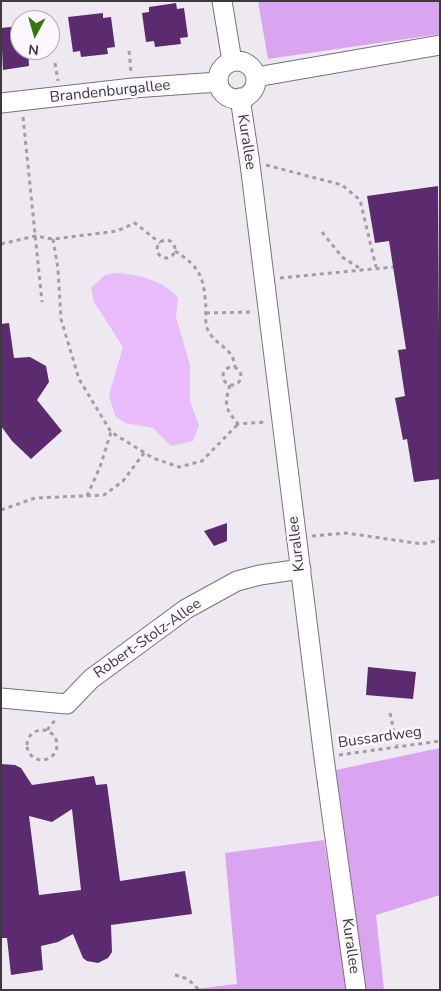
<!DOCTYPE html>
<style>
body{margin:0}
#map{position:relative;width:441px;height:991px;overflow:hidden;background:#eee9f0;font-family:"Nunito Sans",sans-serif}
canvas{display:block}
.frame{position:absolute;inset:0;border:2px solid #3c3a3d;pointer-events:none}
.north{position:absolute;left:10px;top:10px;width:50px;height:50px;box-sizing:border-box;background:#fbf7fd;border:1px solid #afabb0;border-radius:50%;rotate:186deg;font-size:14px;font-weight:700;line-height:20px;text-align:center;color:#3c3a3d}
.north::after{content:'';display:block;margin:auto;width:18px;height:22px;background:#387408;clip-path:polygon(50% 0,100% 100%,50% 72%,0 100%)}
</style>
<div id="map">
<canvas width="441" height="991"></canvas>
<div class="frame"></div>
<div class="north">N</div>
</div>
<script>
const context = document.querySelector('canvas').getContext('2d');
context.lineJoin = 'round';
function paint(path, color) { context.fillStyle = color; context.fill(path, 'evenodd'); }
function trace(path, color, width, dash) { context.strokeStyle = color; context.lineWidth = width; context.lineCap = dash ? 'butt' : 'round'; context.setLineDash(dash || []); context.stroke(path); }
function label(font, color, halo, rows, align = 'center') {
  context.font = font + ' "Nunito Sans",sans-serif'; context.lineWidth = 5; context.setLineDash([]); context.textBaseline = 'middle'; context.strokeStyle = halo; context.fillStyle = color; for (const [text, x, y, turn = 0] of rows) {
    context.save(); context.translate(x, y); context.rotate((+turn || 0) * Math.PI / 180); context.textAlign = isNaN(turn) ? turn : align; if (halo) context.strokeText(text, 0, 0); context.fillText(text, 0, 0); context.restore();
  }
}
paint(new Path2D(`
 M258 1H440V34L268 59Z
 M440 748V895L376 915 384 990H364L336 770Z
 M324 840 347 990H186L237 984 225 853Z`), '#daa4f0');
paint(new Path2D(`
 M115 273C136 274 164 280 178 298L176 317 190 365V402L199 425 193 441 171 446 153 428 125 423 115 416 109 395 123 347 94 302 91 288 105 275Z`), '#e8bcfa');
paint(new Path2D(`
 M176 3 177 9 184 8 188 37 180 38 181 44 155 47 154 41 146 42 142 13 149 12V7Z
 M103 13V18L111 17 115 47 107 48 108 54 81 57 80 51 73 52 68 17Z
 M20 26V50H28L29 66 3 70 1 28Z
 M438 186 440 479 414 482 407 439 403 440 395 398 405 396 398 350 406 349 389 241 375 243 367 196Z
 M9 323 14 358 30 357 46 366 49 382 37 400 62 431 31 459 12 441 1 426V324Z
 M227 523V541L214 546 204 531Z
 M368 667 416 672 413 699 366 695Z
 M1 764 15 765 21 768 32 785 94 776 96 785 107 784 120 881 185 871 192 914 111 925 112 952 108 958 98 963 87 961 83 958 73 934 58 942 41 946 43 970 11 975 7 938H1ZM72 809 81 890 39 895 29 816 52 822Z`), '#5c2b6f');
const minor = new Path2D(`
 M222 1 232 61
 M218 80a19 19 0 1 1 38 0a19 19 0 1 1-38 0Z
 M256 77 440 45
 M240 98 250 164 324 758 356 990
 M1 103 133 88 218 82
 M1 698 67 704 91 679 186 609 237 581 260 575 301 569`);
trace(minor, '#777379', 21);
trace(new Path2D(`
 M129 51 131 72
 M55 63 58 81
 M23 117 42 302
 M266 165 342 185 360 200 376 267
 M322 232 342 257 361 269
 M53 239 58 269 61 319 79 379 111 432 153 458 179 467 202 461 238 424
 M157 249a9 9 0 1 1 18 0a9 9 0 1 1-18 0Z
 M1 244 35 236 53 239 117 231 135 223 160 243
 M175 251C202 268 204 279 206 309 206 314 205 323 207 328 214 346 233 346 235 367
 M280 278 393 267
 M206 313 253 312
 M223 376a9 9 0 1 1 18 0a9 9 0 1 1-18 0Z
 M230 385C224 405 225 408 238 424L266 422
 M87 496 100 467 111 432
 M1 510 35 498 104 495 123 481 144 453
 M312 536 346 533 422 544 440 540
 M390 713 397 745
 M27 745a15 15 0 1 1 30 0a15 15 0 1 1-30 0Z
 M47 730 56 719
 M339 755 440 741
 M175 975 188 979 199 990`), '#a29ea3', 3, [4, 4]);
trace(minor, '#fff', 19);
label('15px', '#3c3a3d', '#fbf7fd', [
 ["Brandenburgallee",110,92,-6],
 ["Kurallee",246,142,81],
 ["Kurallee",297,544,-97],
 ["Robert-Stolz-Allee",148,639,-35],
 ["Bussardweg",380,738,-8],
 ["Kurallee",350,946,82]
]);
</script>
